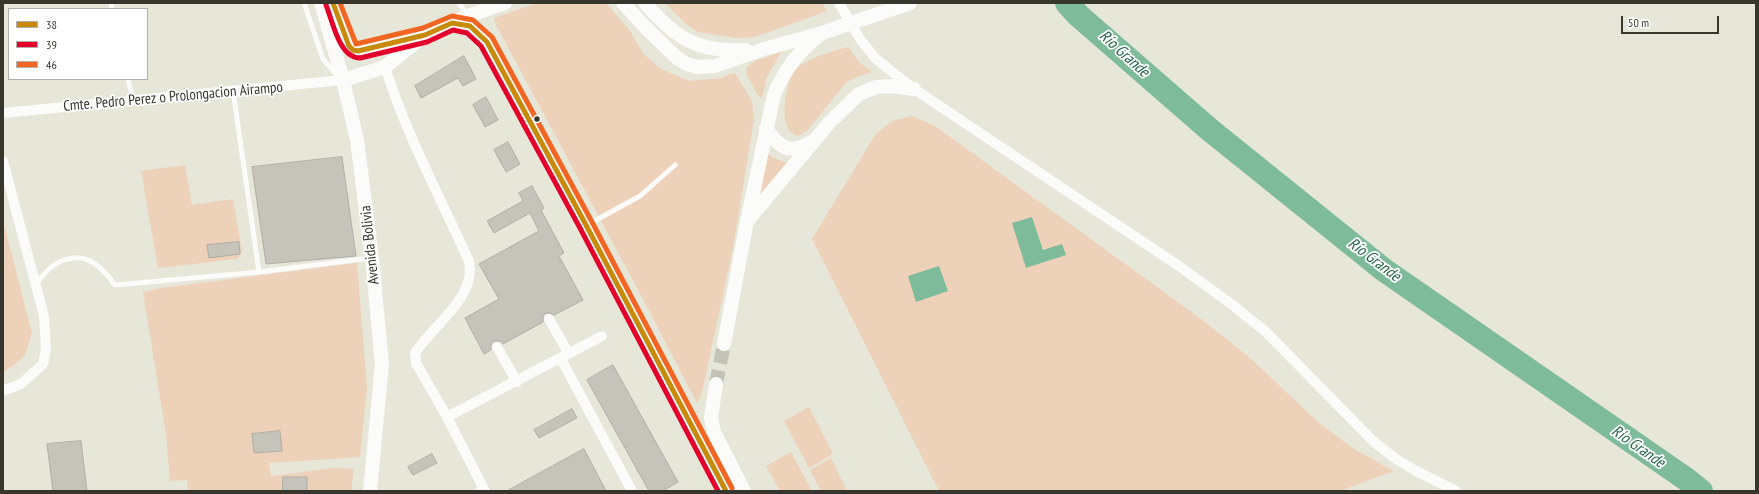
<!DOCTYPE html>
<meta charset="utf-8">
<style>
body{margin:0}
#map{position:relative;width:1759px;height:494px;overflow:hidden;background:#e6e6d9;font-family:"PT Sans Narrow",sans-serif}
canvas{display:block}
.frame{position:absolute;inset:0;border:4px solid #36362d;pointer-events:none}
.legend{position:absolute;left:8px;top:8px;width:140px;height:72px;box-sizing:border-box;background:#fff;border:1px solid #afafab;margin:0;padding:5px 7px;list-style:none;font-size:12px;color:#36362d}
.legend li{display:flex;align-items:center;gap:8px;height:20px}
.legend b{width:20px;border:1px solid #afafab}
.scale{position:absolute;left:1621px;top:16px;width:98px;height:18px;box-sizing:border-box;border:2px solid #36362d;border-top:0;padding-left:5px;font-size:12px;line-height:14px;white-space:nowrap;color:#36362d;-webkit-text-stroke:3px #fff;paint-order:stroke}
</style>
<div id="map">
<canvas width="1759" height="494"></canvas>
<div class="frame"></div>
<ul class="legend">
<li><b style="height:5px;background:#c78a0b"></b>38</li>
<li><b style="height:5px;background:#e4002b"></b>39</li>
<li><b style="height:5px;background:#f26522"></b>46</li>
</ul>
<div class="scale">50 m</div>
</div>
<script>
const context = document.querySelector('canvas').getContext('2d');
context.lineJoin = 'round';
function paint(path, color) { context.fillStyle = color; context.fill(path, 'evenodd'); }
function trace(path, color, width, dash) { context.strokeStyle = color; context.lineWidth = width; context.lineCap = dash ? 'butt' : 'round'; context.setLineDash(dash || []); context.stroke(path); }
function label(font, color, halo, rows, align = 'center') {
  context.font = font + ' "PT Sans Narrow",sans-serif'; context.lineWidth = 3.5; context.setLineDash([]); context.textBaseline = 'middle'; context.strokeStyle = halo; context.fillStyle = color; for (const [text, x, y, turn = 0] of rows) {
    context.save(); context.translate(x, y); context.rotate((+turn || 0) * Math.PI / 180); context.textAlign = isNaN(turn) ? turn : align; if (halo) context.strokeText(text, 0, 0); context.fillText(text, 0, 0); context.restore();
  }
}
paint(new Path2D(`
 M537 3H606L631 32 642 52 659 68 689 81 722 78 727 75 735 73 752 101 754 119 733 248 706 374 701 396 697 403 646 305 495 23 494 18Z
 M665 3H822L827 11 755 37 737 38 698 32 685 23Z
 M848 47 859 62 872 72C861 75 852 78 844 85L807 131 798 136C793 134 789 131 787 126 781 115 787 75 797 68 808 58 833 51 848 47Z
 M781 52 766 79 762 98 759 97 746 73 747 67 755 61Z
 M912 116 935 126 1201 319 1249 357 1318 422 1354 449 1394 471 1340 491H939L812 239 875 135 892 121Z
 M768 153 773 158 788 163 761 195 763 177Z
 M185 165 192 205 233 199 242 252 237 259 158 268 141 171Z
 M3 221 32 333 25 355 17 363 3 372Z
 M357 263 367 388 360 457 269 463 271 476 334 468 354 469 351 491H188L187 480 170 481 166 435 143 292 161 288Z
 M809 407 833 454 809 468 784 421Z
 M791 452 812 491H780L766 466Z
 M831 458 847 491H821L810 470Z`), '#eed1b9');
paint(new Path2D(`
 M1032 217 1043 250 1062 244 1066 255 1026 268 1012 223Z
 M939 266 948 291 916 302 908 276Z`), '#7ebb9b');
trace(new Path2D(`
 M1067 3 1079 16 1210 130 1384 270 1686 479 1701 491`), '#7ebb9b', 24);
const building = new Path2D(`
 M464 56 476 79 463 86 458 78 421 98 415 86Z
 M486 97 498 120 485 127 473 105Z
 M508 142 520 164 506 172 494 150Z
 M342 157 356 256 266 264 252 167Z
 M532 186 544 208 541 210 564 253 559 256 583 300 554 315 549 313H546L543 316V322L503 344 500 341H494L491 344V350L484 354 465 318 499 299 479 264 539 231 530 213 494 233 487 221 523 201 519 193Z
 M239 242 240 254 209 258 207 245Z
 M613 365 678 482 663 491H649L587 380Z
 M572 409 577 418 539 438 534 430Z
 M280 431 282 451 254 453 252 434Z
 M81 441 87 491H53L47 444Z
 M584 449 606 491H507Z
 M432 454 437 463 413 475 408 467Z
 M283 477H307V491H283Z`);
paint(building, '#c6c3ba');
trace(building, '#b0aea5', 1);
trace(new Path2D(`
 M716 384 724 344`), '#c3c3b7', 14, [14, 7]);
trace(new Path2D(`
 M111 3 112 9
 M304 3 323 59 336 74
 M459 3 467 15
 M128 79 133 100
 M233 91 259 272
 M587 225 640 196 675 165
 M36 283C42 277 47 270 54 265 81 248 100 263 115 285L259 272 370 258`), '#fbfbf9', 5);
trace(new Path2D(`
 M839 3 860 39 876 59 914 89 1179 266 1234 306 1266 332 1373 441 1396 459 1416 471 1456 491
 M385 67C406 134 440 197 469 261 477 297 433 325 415 353L416 363 447 417 484 489 480 491
 M3 113 343 80
 M3 161 44 316 46 349 43 364 21 384 3 391
 M549 319 569 354
 M497 347 517 382
 M561 359 632 491
 M447 417 602 336`), '#fbfbf9', 10);
trace(new Path2D(`
 M321 3 343 80 357 140 372 258 382 364 370 491
 M333 3 349 46 353 50 358 51 425 35 468 16 505 3
 M623 3 646 28 677 58 687 64 697 67 715 66 764 49 822 33 910 3
 M645 3C675 38 698 53 746 50
 M452 23C470 26 475 28 487 42L586 225 726 491
 M343 80 385 67 422 37
 M766 128C779 148 789 155 811 142
 M748 220 829 123 859 94 876 87 891 86 914 89
 M724 344 747 221 774 95C785 68 799 51 822 33
 M716 384 711 418 714 432 744 491`), '#fbfbf9', 14);
trace(new Path2D(`
 M333 3 349 46 353 50 358 51 425 35 452 23 470 26 487 42 586 225 726 491`), '#c78a0b', 5);
trace(new Path2D(`
 M326 5C333 22 339 58 360 58L427 42 453 30 467 33 481 46 580 228 718 491`), '#e4002b', 5);
trace(new Path2D(`
 M340 3 356 44 423 28 452 16 473 20 492 37 592 222 732 488`), '#f26522', 5);
for (const [x, y, r, color] of [
 [537,119,3.5,"#36362d"]
]) { const dot = new Path2D(); dot.arc(x, y, r, 0, 2 * Math.PI); context.fillStyle = color; context.fill(dot); trace(dot, '#fff', 1.5); }
label('15px', '#36362d', '#fff', [
 ["Cmte. Pedro Perez o Prolongacion Airampo",173,97,-5],
 ["Avenida Bolivia",370,245,-96]
]);
label('italic 16px', '#25654a', '#fff', [
 ["Río Grande",1124,54,42],
 ["Río Grande",1374,260,37],
 ["Río Grande",1638,447,35]
]);
</script>
